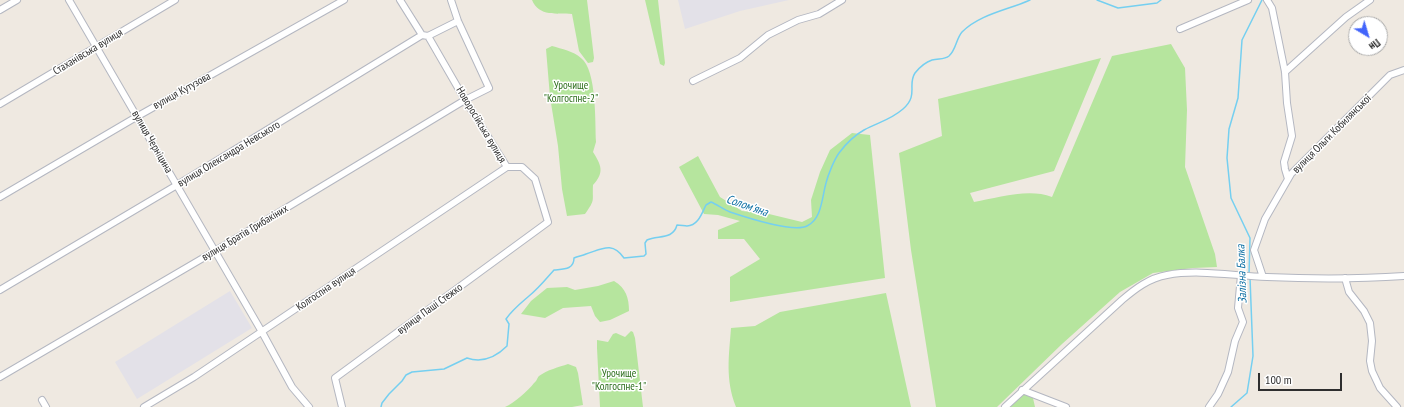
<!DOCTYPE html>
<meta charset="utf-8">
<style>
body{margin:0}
#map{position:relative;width:1404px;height:407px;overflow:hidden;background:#efe9e1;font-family:"PT Sans Narrow",sans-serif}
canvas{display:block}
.north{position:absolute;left:1348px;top:16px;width:40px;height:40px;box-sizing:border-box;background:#fff;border:1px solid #ababab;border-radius:50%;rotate:142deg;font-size:11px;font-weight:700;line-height:16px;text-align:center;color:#2e2e2e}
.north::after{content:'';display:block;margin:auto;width:14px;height:18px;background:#4264fb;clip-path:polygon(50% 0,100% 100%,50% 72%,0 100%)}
.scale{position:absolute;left:1258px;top:373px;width:84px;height:18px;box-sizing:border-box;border:2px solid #2e2e2e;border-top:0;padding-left:5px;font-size:12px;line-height:14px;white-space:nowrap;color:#2e2e2e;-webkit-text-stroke:3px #fff;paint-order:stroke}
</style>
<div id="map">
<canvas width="1404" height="407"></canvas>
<div class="north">Пн</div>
<div class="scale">100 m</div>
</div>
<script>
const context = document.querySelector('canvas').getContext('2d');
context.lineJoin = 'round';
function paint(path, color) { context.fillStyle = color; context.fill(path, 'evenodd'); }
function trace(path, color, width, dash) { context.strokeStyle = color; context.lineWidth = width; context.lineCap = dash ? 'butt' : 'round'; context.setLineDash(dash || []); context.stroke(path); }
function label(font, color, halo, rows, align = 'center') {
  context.font = font + ' "PT Sans Narrow",sans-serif'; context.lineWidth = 3; context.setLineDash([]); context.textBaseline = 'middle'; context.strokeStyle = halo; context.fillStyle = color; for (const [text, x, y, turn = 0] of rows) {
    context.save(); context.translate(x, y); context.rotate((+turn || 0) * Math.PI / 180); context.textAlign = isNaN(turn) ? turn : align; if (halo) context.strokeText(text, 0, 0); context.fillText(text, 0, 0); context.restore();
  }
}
paint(new Path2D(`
 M678 0H789L740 11 685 29Z
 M230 291 252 328 137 399 115 362Z`), '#e3e1e8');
paint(new Path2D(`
 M532 0H587L594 58 593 62 588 63 579 51 572 14C557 13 539 17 532 0Z
 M645 0H658L665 63 664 66 660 64Z
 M1171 44 1185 68 1187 110 1185 167 1215 254 1217 267 1193 268 1153 273 1120 292 1062 344 997 407H936L911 250 899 153 942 136 938 99 1101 58 1054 171 970 193 974 202C998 198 1028 188 1052 197L1112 56Z
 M552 46C562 49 573 51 581 58 597 70 595 123 596 142L593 152C601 165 605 172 593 185 592 201 596 199 585 214L567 216 562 189 558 146 550 97 546 49Z
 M852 133 870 135 885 278 730 302V277L760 259 744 239H718V230L740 221 718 215 704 214 679 167 698 156 720 197 742 211 769 214 802 222 812 217 811 200 820 172 830 150Z
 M614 281C626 288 629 298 629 311L610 320 600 322 595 316 591 306 563 308 545 318 521 314 531 301 547 288 567 287 575 290 598 286Z
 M886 293 911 407H736C725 379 729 356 731 328L755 326 780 312Z
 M631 331 633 332 635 338 643 407H600L597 348V340L608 342 613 334 616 333 625 337Z
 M568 364 576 367 578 373 583 405 572 407H505C514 403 528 391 534 383 537 381 537 378 539 376 547 370 559 367 568 364Z
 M1023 394 1033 398 1035 407H1009Z`), '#b6e59e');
trace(new Path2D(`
 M1097 0 1118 8 1157 3 1161 0
 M1249 275 1250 238 1231 198 1227 158 1229 129 1238 98 1242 40 1262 0
 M381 407 382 403 389 394 402 381 406 375 412 372 444 369 467 358C482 363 496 357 507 346L509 324 506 319C513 309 521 303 529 296 538 289 546 279 554 270 563 269 574 270 574 258 578 256 582 256 586 254 602 249 612 241 624 258L644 256 646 254 645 243 647 240C658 235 673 240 677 225 681 225 684 226 687 226 698 226 702 213 706 205L711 202C718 205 724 210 730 212 745 217 793 233 807 226 822 219 822 197 826 183 828 175 834 160 839 153 845 145 855 135 864 130 878 122 889 121 903 109 919 95 907 85 915 73 919 68 926 62 932 60 938 58 944 60 949 56 956 50 956 39 962 32 980 14 1008 10 1030 0
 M1231 407 1247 393 1253 356 1250 278`), '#75cff0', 1.5);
const street = new Path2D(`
 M69 0 262 332 292 387 309 407
 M400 0 422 35
 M1267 0 1272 8 1285 72 1287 103 1292 136 1284 162 1285 169 1288 179
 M0 10 17 0
 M1180 29 1248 0
 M1285 72 1346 17 1370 0
 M693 81 740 58 768 35 798 20 819 14 842 0
 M0 104 175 0
 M0 197 138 116 344 0
 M1263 277 1254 250 1265 219 1291 174 1390 75 1404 70
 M1345 278 1349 292 1364 311 1370 323 1372 341 1370 361 1372 371 1380 388 1397 407
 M0 290 177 185 422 35 428 36 458 21
 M0 377 215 251 465 100 489 88 458 21 451 0
 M1022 390 1066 407
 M42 400 46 407
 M144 407 194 377 507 167
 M342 407 335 378 548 222 535 179 522 167H507L465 100 428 36
 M1005 407 1122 300C1135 289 1149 278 1167 275 1199 269 1234 276 1267 277 1313 279 1359 279 1404 276
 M1209 407 1218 394 1228 372 1235 341 1243 322 1238 308 1241 275`);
trace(street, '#b4b7c1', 8);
trace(street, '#fff', 6);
label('11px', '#2e2e2e', '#fff', [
 ["Стаханівська вулиця",88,52,-31],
 ["вулиця Кутузова",182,91,-29],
 ["Новоросійська вулиця",481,125,59],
 ["вулиця Ольги Кобилянської",1332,134,-45],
 ["вулиця Черніцина",152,142,60],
 ["вулиця Олександра Невського",229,154,-31],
 ["вулиця Братів Грибакіних",245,233,-31],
 ["Колгоспна вулиця",326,289,-34],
 ["вулиця Паші Стежко",430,309,-36]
]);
label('11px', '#2c6e1b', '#fff', [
 ["Урочище",571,86],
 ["\"Колгоспне-2\"",571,99],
 ["Урочище",619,374],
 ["\"Колгоспне-1\"",619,387]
]);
label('italic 12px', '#0d6fa3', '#fff', [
 ["Солом'яна",747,206,19],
 ["Залізна Балка",1242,274,-92]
]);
</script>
